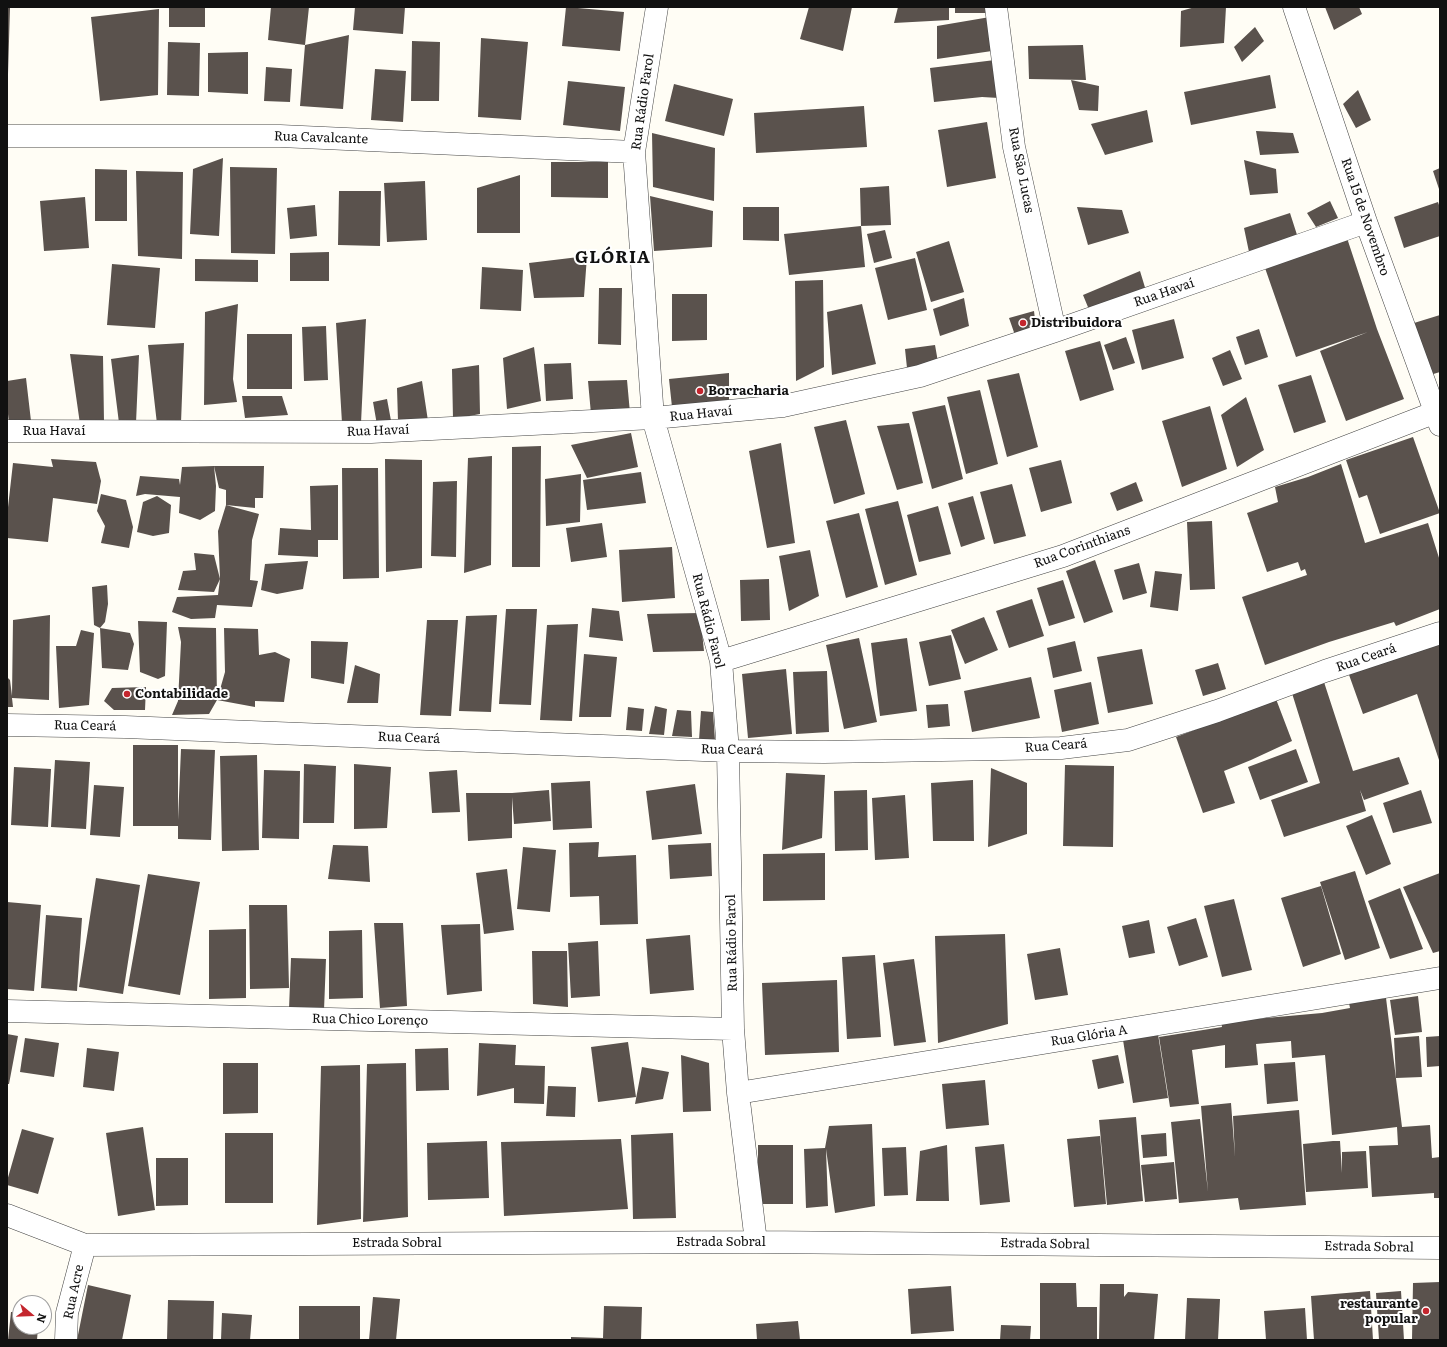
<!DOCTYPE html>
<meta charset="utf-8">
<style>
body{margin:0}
#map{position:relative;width:1447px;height:1347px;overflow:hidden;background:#fffdf5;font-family:Literata,serif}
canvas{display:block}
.frame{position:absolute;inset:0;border:8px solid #111;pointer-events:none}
.north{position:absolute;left:12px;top:1295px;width:40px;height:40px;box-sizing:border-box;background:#fff;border:1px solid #a0a0a0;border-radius:50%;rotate:109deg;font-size:11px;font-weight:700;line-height:16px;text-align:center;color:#111}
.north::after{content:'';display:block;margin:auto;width:14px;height:18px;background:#c4262e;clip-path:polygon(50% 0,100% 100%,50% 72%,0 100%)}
</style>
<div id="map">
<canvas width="1447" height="1347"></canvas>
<div class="frame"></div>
<div class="north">N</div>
</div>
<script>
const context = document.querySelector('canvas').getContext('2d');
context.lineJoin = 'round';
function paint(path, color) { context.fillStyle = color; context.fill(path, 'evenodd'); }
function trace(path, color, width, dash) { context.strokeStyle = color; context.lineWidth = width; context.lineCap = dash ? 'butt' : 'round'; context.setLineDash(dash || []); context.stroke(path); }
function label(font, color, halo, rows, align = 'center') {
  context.font = font + ' Literata,serif'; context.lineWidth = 4; context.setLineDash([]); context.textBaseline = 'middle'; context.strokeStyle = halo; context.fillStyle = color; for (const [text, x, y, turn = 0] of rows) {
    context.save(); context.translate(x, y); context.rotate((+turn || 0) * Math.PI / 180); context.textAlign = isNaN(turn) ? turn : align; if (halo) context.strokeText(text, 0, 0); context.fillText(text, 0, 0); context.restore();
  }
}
paint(new Path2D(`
 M169 7H205V27H169Z
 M271 7H309L305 45 268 40Z
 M355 7H405L403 34 353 30Z
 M566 7 624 12 620 51 562 46Z
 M809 7H852L843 51 800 39Z
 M898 7H949V20L894 23Z
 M955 7H986V13H955Z
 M1195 7H1226L1224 43 1180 47 1181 11Z
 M1325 7H1359L1362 14 1334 30Z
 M7 8H10L8 74H7Z
 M159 9 158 95 100 101 91 17Z
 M990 17 992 51 937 59V26Z
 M1255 27 1264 41 1242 62 1234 47Z
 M349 35 343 109 300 106 305 45Z
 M481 38 528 42 521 120 478 117Z
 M412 41 440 42 439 101H411Z
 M168 42 200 43 199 96 167 95Z
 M1083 45 1086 80 1029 79 1028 46Z
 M248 52V94L208 92V53Z
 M995 60 999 98 982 97 934 102 930 68Z
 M266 67 292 69 290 102 264 101Z
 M375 69 406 71 403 122 371 120Z
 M1270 75 1276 108 1191 125 1184 92Z
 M1071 80 1099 86 1098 111 1079 110Z
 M568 81 625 87 620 131 563 125Z
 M674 84 733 99 724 136 665 121Z
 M1358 90 1371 120 1356 128 1343 104Z
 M864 106 867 147 756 153 754 113Z
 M1147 110 1153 142 1105 155 1091 124Z
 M987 122 996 178 947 187 938 130Z
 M1256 131 1293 133 1299 153 1260 155Z
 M652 133 715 148 714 201 653 187Z
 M223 158 219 236 190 234 193 169Z
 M1244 160 1276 169 1278 193 1250 195Z
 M551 162H608V198L551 197Z
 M230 167 277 168 275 254 231 253Z
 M1440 168V192L1433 171Z
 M95 169 127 170V221H95Z
 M136 171 183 172 182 259 138 256Z
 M520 175V233H477V188Z
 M425 181 427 240 387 242 384 183Z
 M889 186 891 225 861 226 860 188Z
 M339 191H381L380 246 338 245Z
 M650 196 713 211 712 247 654 251Z
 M85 197 89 248 44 251 40 201Z
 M1330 201 1338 218 1316 227 1307 213Z
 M1438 202 1440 208V236L1404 248 1394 217Z
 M315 205 317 236 290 239 287 208Z
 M743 207H779V241L743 240Z
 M1077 207 1122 210 1129 233 1088 245Z
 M1290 213 1298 238 1249 252 1244 228Z
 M861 226 865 267 789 275 784 234Z
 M885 230 892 258 874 263 867 234Z
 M1347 238 1377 329 1404 399 1346 421 1320 351 1368 332 1296 357 1265 268Z
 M949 241 964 292 931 302 916 252Z
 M329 252V281H290V253Z
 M587 256 584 297 534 298 529 263Z
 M915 258 927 310 888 320 875 268Z
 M195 259 258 260V282L195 281Z
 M112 264 160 268 155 328 107 325Z
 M482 267 523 270 521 311 480 309Z
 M1140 271 1147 294 1090 312 1083 295Z
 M823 280 824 367 796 381 795 281Z
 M599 288H622L621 345 598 344Z
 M672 294H707V340L672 341Z
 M964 298 969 326 940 336 933 309Z
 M238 304 233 379 237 402 204 405 205 312Z
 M862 304 876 364 832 375 827 312Z
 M1034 311 1036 328 1016 338 1009 318Z
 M1440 315V372L1430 375 1414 323Z
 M366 319 361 423H342L336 323Z
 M1174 319 1184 358 1142 370 1132 330Z
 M326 326 328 380 304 381 302 327Z
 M1259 329 1268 357 1245 365 1236 337Z
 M247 334H292V389H247Z
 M1126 337 1135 363 1113 370 1104 345Z
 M1100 341 1114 390 1080 401 1065 351Z
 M184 343 181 423 157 424 148 345Z
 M935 345 938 362 907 368 905 349Z
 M534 347 541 401 507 409 503 358Z
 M1230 350 1242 379 1223 386 1212 358Z
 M70 354 103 356 104 422 80 424Z
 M139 355 136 423H119L111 359Z
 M571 363 573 399 546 401 544 364Z
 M479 365 480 414 453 419 452 369Z
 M729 373V402L672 407 669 379Z
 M1019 373 1038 447 1007 457 987 380Z
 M1311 375 1326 422 1294 433 1278 385Z
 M26 378 31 421 9 424 7 404V381Z
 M627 380 630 413 591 414 588 381Z
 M422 381 428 421H398L397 388Z
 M980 390 998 464 966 474 947 397Z
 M242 396H282L288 415 245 418Z
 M1246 397 1264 450 1237 467 1221 415Z
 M387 399 392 426 377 425 373 402Z
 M945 405 963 479 932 489 912 412Z
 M1210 406 1227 469 1182 487 1162 421Z
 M846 420 865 494 834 504 814 427Z
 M909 423 923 483 897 490 877 426Z
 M631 433 638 467 587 478 571 445Z
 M1413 437 1440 513 1380 534 1367 495 1359 498 1346 460Z
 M781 443 795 543 767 548 749 451Z
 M541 446 540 567H512V447Z
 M492 456 491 565 464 573 468 458Z
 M51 459 96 462 101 481 97 504 53 498 48 542 7 538V516L13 463 53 467Z
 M385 459 422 460V568L386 572Z
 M1061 460 1072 503 1041 512 1029 468Z
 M1341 464 1365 543 1428 523 1440 561V567L1407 578 1440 567V609L1396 626 1394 622 1329 642 1265 665 1242 597 1307 575 1305 569 1301 571 1298 562 1267 572 1247 513 1278 502 1275 487 1308 477Z
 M214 466H264L263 498H255V508L226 505 259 514 252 540 250 580 258 581 252 607 217 605 215 618 191 619 172 612 177 597 218 595 220 579 214 592 178 590 183 571 196 570 194 553 214 555 220 579 218 531 226 505V490L219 488 214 466 216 486 215 511 200 520 179 513 180 497 145 494 136 496 140 476 179 479 180 485 182 467Z
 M342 468H378L379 578 343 579Z
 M641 472 646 503 587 510 583 480Z
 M581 474 580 522 546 526 545 479Z
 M457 481 456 557 431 556 433 482Z
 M1136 482 1143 501 1117 511 1110 493Z
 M1012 484 1026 536 994 544 980 492Z
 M338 485V540H318V557L278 555 280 528 311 530 310 486Z
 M101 494 126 500 133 527 129 548 101 543 105 526 97 511Z
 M157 496 171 505 169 533 153 536 137 532 143 502Z
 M973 496 985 539 961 547 948 503Z
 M898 501 917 575 885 585 865 509Z
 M938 506 951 554 919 562 907 515Z
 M859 513 878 587 846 598 826 521Z
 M1212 521 1215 589 1190 590 1187 522Z
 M602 523 607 557 571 562 566 528Z
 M672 547 675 598 622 602 619 550Z
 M810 550 819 596 789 611 779 556Z
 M1095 560 1113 612 1084 623 1066 571Z
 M308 561 303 589 277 594 261 590 265 564Z
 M1139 563 1147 593 1123 600 1114 570Z
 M1155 571 1182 574 1178 611 1150 607Z
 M769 579 770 620 741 621 740 580Z
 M1063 580 1075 618 1049 626 1037 588Z
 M107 585 108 604 105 622 100 628 130 633 134 644 128 670 102 668 100 628 94 625 92 587Z
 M1032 599 1044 636 1009 648 996 611Z
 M592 608 619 611 623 641 589 637Z
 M506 609H537L531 705 499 704Z
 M700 613 704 651 653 652 647 614Z
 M50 615 49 700 12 698 13 707H7V677L10 680 12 696 13 620Z
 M497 615 491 712 459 711 466 616Z
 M984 617 998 650 965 664 951 630Z
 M427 620H458L451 716 420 715Z
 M138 621 167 622 165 676 158 679 140 672Z
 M578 624 572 721 540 720 547 625Z
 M178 627 216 628 217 700 225 672 224 628 258 629 259 655 275 652 290 659 284 702 255 701V707L217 700 209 714 172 715 178 701 181 642Z
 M81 630 94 633 89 705 59 708 56 646H76Z
 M951 635 961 679 929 686 919 642Z
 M859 638 877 722 844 729 826 645Z
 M907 638 917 711 880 716 871 643Z
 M1440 639V763L1417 694 1363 714 1348 672Z
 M311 641 348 642 344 684 311 678Z
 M1075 641 1082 671 1053 678 1047 648Z
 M1142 649 1153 704 1108 713 1097 657Z
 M584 654 617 657 611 717H579Z
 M1218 663 1226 689 1203 696 1195 670Z
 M355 665 380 674 378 703H347Z
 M786 669 792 734 748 738 742 674Z
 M827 671 829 732 796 734 793 672Z
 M1031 677 1040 718 972 732 964 691Z
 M1323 679 1353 771 1399 757 1409 784 1364 800 1360 790 1366 811 1284 837 1271 800 1320 783 1291 690Z
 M1091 682 1099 724 1062 732 1054 690Z
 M146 687 145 710H114L104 701 112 688Z
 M1276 699 1292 741 1251 760 1224 771 1235 803 1203 813 1176 737Z
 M948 704 950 726 928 728 926 705Z
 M655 706 667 709 664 735 649 734Z
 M628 707 644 709 642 731 626 730Z
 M677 710 691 711 692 737 672 736Z
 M701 711 713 712 715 740H699Z
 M133 745H178V820L181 749 215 750 211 840 178 839V826H133Z
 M1296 749 1308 782 1260 800 1248 767Z
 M257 755 259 850 222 851 220 756Z
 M55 760 90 762 86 829 51 827Z
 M304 764 336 766 334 823H303Z
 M354 764 391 767 387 828 354 829Z
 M1065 765 1114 766 1113 847 1063 846Z
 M14 767 51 769 48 827 11 825Z
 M991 768 1027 783V834L988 847Z
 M264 770 300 771 299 839 262 838Z
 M457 770 460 812 432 813 429 772Z
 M786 773 825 775 822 838 782 850Z
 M973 780 974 841H933L931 783Z
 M590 781 592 828 553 830 551 783Z
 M695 784 702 834 652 840 646 791Z
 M94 785 124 787 120 837 90 835Z
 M549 790 551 821 514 824 512 797V838L468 841 466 793H512Z
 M867 790 868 850 835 851 834 791Z
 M1421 790 1432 823 1393 833 1383 803Z
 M905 795 909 858 875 860 872 798Z
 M1372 815 1391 864 1366 875 1346 826Z
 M599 842 598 857 636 855 638 924 600 925 599 896 570 897 569 843Z
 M711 843 712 876 670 879 668 845Z
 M333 845 368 846 370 882 328 879Z
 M523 847 556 850 550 912 517 909Z
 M825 853V900L763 901V854Z
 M507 869 514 930 484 934 476 873Z
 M1355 871 1380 948 1345 960 1320 882Z
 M1440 873V951L1433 953 1403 887Z
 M148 874 200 882 180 995 128 986Z
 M96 878 140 885 123 994 79 987Z
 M1321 886 1341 954 1303 967 1281 898Z
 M1400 888 1423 949 1390 959 1368 901Z
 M1234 899 1252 970 1222 977 1204 906Z
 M7 902 41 905 34 991 7 989Z
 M249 905H287L289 988 250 989Z
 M46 915 82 918 77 991 41 988Z
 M1196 918 1208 957 1179 966 1167 927Z
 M1149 920 1155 953 1129 958 1122 926Z
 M374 923H403L407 1006 380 1008Z
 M480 924 482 991 447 995 441 925Z
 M246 929V998L209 999V930Z
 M362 930 363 998 329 999V931Z
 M1005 934 1008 1024 938 1043 935 936Z
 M690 935 694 990 650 994 646 939Z
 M598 941 600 996 571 998 568 943Z
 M1060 948 1068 995 1035 1000 1027 954Z
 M532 951H567L568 1007 533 1004Z
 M875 955 881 1037 847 1039 842 957Z
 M291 958 326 959 324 1010 289 1009Z
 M914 959 926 1042 894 1046 883 963Z
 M837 980 839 1052 765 1055 762 983Z
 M1418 996 1422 1032 1395 1035 1390 1000Z
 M1386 998 1402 1127 1430 1125 1432 1158 1440 1157V1198H1434V1193L1372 1197 1369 1146 1398 1145 1397 1127 1332 1135 1325 1055 1292 1058 1291 1041 1256 1044 1258 1065 1225 1068V1045L1192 1050 1199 1104 1170 1107 1159 1037 1222 1027 1221 1022 1322 1013 1350 1008 1349 1003Z
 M7 1034 18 1036 9 1084H7Z
 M1158 1034 1168 1098 1133 1103 1123 1040Z
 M1419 1036 1422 1077 1396 1078 1394 1038Z
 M1440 1036V1066L1427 1067 1426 1037Z
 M25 1038 59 1043 54 1077 20 1072Z
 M628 1042 636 1097 598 1102 591 1047Z
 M479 1043 516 1045 515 1065 545 1066 544 1104 514 1103V1088L477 1096Z
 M87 1048 119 1052 114 1091 83 1087Z
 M448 1048 449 1090 416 1091 415 1049Z
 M681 1055 709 1063 711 1111 683 1112Z
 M1118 1055 1124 1083 1098 1089 1092 1060Z
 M1295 1062 1298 1101 1267 1104 1264 1064Z
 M223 1063H258V1113L223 1114Z
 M406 1063 408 1217 363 1222 367 1064Z
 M360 1065 361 1219 317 1225 321 1066Z
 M642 1067 669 1072 663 1099 635 1104Z
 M985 1080 989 1125 946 1129 942 1084Z
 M548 1086 576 1087 575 1117 546 1116Z
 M1231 1103 1235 1157 1233 1116 1299 1110 1306 1205 1240 1210 1238 1198 1179 1203 1171 1122 1200 1119 1208 1192 1201 1106Z
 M1136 1117 1143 1201 1107 1205 1099 1120Z
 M872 1124 875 1206 835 1213 826 1149 828 1206 806 1208 804 1149 825 1148 829 1126Z
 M143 1127 155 1210 118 1216 106 1133Z
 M22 1129 54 1138 38 1194 7 1185V1181Z
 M225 1133H273V1203H225Z
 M673 1133 676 1218 633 1219 631 1135Z
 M1166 1133 1167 1156 1143 1158 1141 1135Z
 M1100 1136 1106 1204 1074 1207 1067 1139Z
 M621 1139 628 1209 504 1216 501 1142Z
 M487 1141 489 1198 428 1200 427 1143Z
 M1333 1141H1340L1342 1173V1152L1366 1151 1368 1188 1306 1192 1303 1144Z
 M1004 1144 1010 1202 980 1205 975 1147Z
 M758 1145H793V1204H758Z
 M947 1145 949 1201H916L920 1151Z
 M906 1147 908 1195 884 1196 882 1148Z
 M156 1158H188V1205L156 1206Z
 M1174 1162 1177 1199 1145 1202 1141 1165Z
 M1440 1282V1340H1412L1413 1283Z
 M1040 1283H1076L1077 1307H1097V1340H1040Z
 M1100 1284H1124V1297L1128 1292 1158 1294 1154 1340H1099Z
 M88 1285 131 1295 122 1340H77Z
 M951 1286 954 1331 911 1334 908 1289Z
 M1370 1291 1373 1340H1314L1311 1296Z
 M1401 1291 1404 1340H1379L1376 1293Z
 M373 1297 400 1299 396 1340H369Z
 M1187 1298 1220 1299 1218 1340H1185Z
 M168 1300 214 1301 213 1340H167Z
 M299 1306H360V1340H299Z
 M604 1306 642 1307 641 1340H571V1337L603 1338Z
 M1305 1308 1307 1340H1266L1264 1311Z
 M11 1312H20V1327H38L37 1340H8Z
 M222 1313 252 1315 250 1340H221Z
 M798 1321 800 1340H757L756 1324Z
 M1001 1325 1031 1326 1030 1340H1000Z`), '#5a524d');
const minor = new Path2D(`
 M657 7 634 152 653 418 721 661 728 751 733 1029 738 1093 756 1242
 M996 7 1014 147 1055 331
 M1294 7 1366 222 1440 425
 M7 136H280L634 152
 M7 431 371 432 653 418 783 406 920 376 1055 331 1366 222
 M721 661 1063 556 1436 412
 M7 725 125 727 728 751 824 752 1061 748 1128 740 1217 711 1325 671 1440 633
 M7 1011 733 1029
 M738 1093 1440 978
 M7 1215 85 1245 756 1242 1440 1248
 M66 1340 67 1313 85 1245`);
trace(minor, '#444', 23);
trace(minor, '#fff', 22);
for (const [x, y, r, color] of [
 [1023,323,4,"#c4262e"],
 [700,391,4,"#c4262e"],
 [127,694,4,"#c4262e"],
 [1426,1311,4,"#c4262e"]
]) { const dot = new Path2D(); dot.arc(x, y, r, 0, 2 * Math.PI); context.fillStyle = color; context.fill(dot); trace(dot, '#fff', 1.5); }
label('13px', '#111', '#fff', [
 ["Rua Rádio Farol",643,102,-82],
 ["Rua Cavalcante",321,138,2],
 ["Rua São Lucas",1021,170,79],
 ["Rua 15 de Novembro",1365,217,71],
 ["Rua Havaí",1164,293,-19],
 ["Rua Havaí",701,414,-6],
 ["Rua Havaí",54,431],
 ["Rua Havaí",378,431,-2],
 ["Rua Corinthians",1082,547,-20],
 ["Rua Rádio Farol",708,621,76],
 ["Rua Ceará",1366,658,-19],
 ["Rua Ceará",85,726,1],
 ["Rua Ceará",409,738,2],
 ["Rua Ceará",1056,746,-4],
 ["Rua Ceará",732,750,1],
 ["Rua Rádio Farol",732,943,-91],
 ["Rua Chico Lorenço",370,1020,1],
 ["Rua Glória A",1089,1036,-9],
 ["Estrada Sobral",721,1242],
 ["Estrada Sobral",397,1243],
 ["Estrada Sobral",1045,1244,1],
 ["Estrada Sobral",1369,1247,1],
 ["Rua Acre",74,1292,-78]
]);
label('bold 13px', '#111', '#fff', [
 ["Distribuidora",1031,323],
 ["Borracharia",708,391],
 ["Contabilidade",135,694],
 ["restaurante",1418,1304,"right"],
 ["popular",1418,1319,"right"]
], 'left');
context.letterSpacing = '1px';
label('bold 17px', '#111', '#fff', [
 ["GLÓRIA",613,258]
]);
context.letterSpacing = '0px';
</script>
